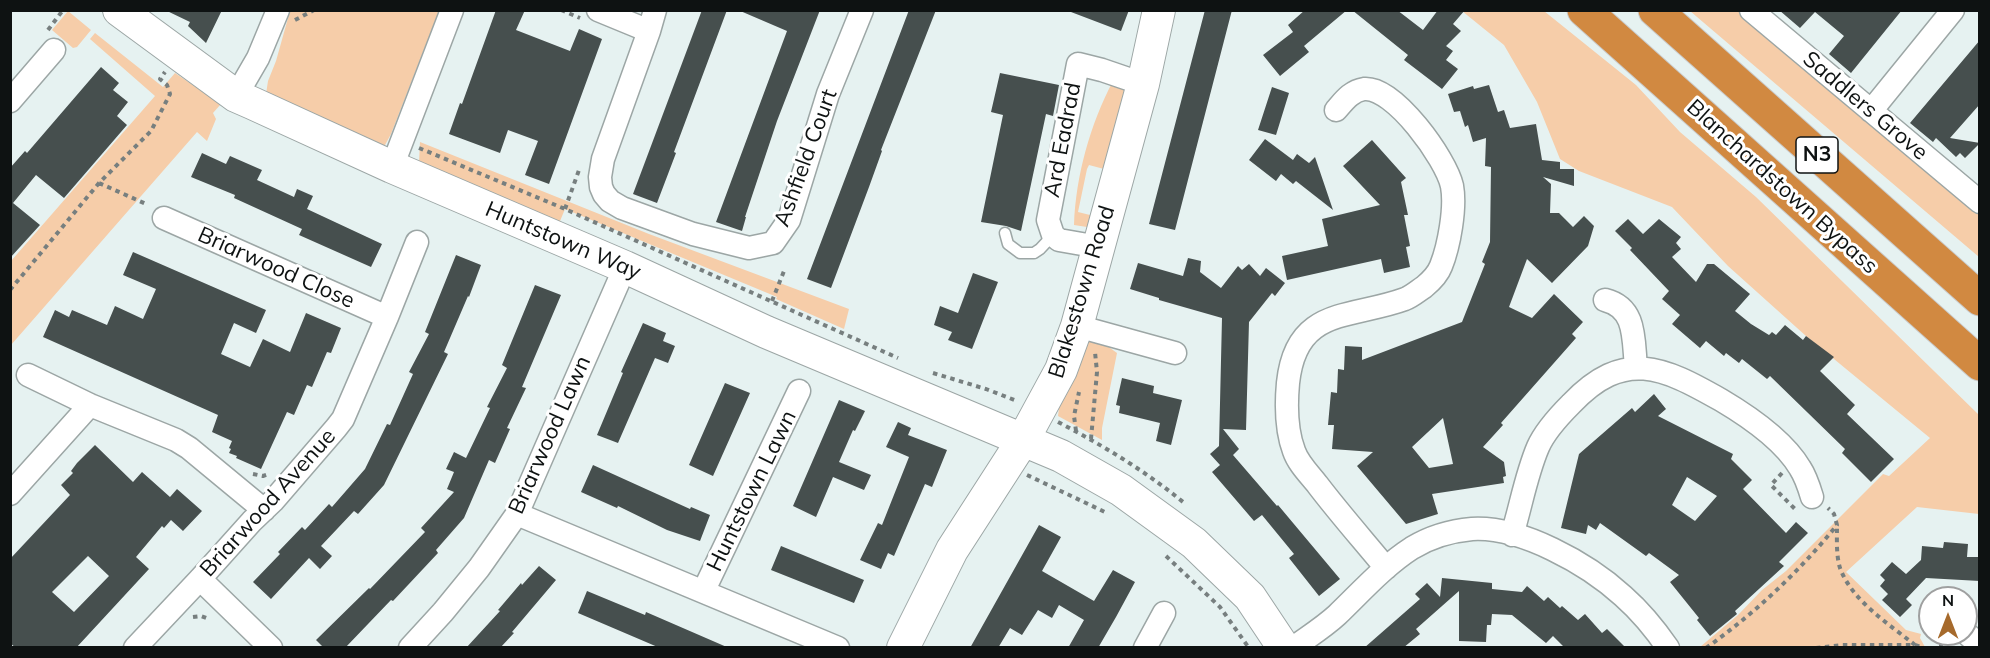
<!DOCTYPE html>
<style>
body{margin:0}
#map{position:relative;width:1990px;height:658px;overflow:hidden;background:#e6f2f1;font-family:Mulish,sans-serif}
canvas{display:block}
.frame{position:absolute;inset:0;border:12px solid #0e1212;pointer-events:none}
.north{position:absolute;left:1918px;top:586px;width:60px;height:60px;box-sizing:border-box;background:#fff;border:2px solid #9fa0a0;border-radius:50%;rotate:0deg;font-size:16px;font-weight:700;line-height:24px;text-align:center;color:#0e1212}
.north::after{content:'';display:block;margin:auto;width:21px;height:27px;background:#a66a2c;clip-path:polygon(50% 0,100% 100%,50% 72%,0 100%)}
</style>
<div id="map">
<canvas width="1990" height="658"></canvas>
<div class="frame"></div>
<div class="north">N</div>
</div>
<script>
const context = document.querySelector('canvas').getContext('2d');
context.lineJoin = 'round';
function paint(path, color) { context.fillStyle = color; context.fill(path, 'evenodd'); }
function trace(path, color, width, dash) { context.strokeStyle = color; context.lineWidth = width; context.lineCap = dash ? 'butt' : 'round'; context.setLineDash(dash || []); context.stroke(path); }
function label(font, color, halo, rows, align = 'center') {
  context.font = font + ' Mulish,sans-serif'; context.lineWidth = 6; context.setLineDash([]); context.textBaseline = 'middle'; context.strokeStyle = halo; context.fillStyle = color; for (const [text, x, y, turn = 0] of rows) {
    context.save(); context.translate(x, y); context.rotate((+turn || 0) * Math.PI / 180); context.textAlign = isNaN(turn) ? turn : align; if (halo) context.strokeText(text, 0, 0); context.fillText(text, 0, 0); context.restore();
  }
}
paint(new Path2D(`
 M68 11 91 30 77 47 73 48 52 30Z
 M290 11H439L391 134 385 145 375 147 266 94 268 81 276 61Z
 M1462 11H1544L1636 85 1680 132 1756 197 1979 415V514L1917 507 1846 572 1906 630 1921 634 1920 638 1925 647H1700L1738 615 1762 590 1786 571 1883 474 1889 476 1930 438 1806 336 1728 266 1672 207 1579 171 1560 159 1537 102 1504 45Z
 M1690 11H1740L1862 118 1979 214V257Z
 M95 33 163 87 175 73 221 104 213 113 216 119 207 141 197 132 11 345V261L155 96 90 39Z
 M1113 81 1122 85 1127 95 1104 169 1089 165 1087 169 1078 212 1094 216 1087 227 1074 225C1076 175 1090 125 1113 81Z
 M420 142 649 234 849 309 844 329 776 299 777 297 565 209 558 226 419 163Z
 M1087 340H1099L1117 353 1102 428V440L1058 416 1059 408Z`), '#f6cda9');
paint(new Path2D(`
 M165 10H222L206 43 188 26 190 22Z
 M496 10H525L516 30 570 51 579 29 602 39 549 184 525 175 538 141 508 130 500 153 449 134 460 103 462 104Z
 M702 10H727L674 152 676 153 657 203 633 194Z
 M738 10H820L777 121 745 217H746L742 231 716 222 787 31Z
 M909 10H936L881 150 882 151 869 187 831 288 807 279Z
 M1072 10H1129L1121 31 1071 12Z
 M1205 10H1232L1175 230 1149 224Z
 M1305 10H1347L1304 46 1309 52 1280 76 1263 55 1293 32 1288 25Z
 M1352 10H1397L1423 30 1438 10H1465L1453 24 1461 31 1446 46 1453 51 1446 60 1458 69 1442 89 1404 60 1408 55Z
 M1779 10H1902L1851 73 1829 54 1844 36 1815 12 1800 28Z
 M1980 40V104L1950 138 1980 143 1965 158 1960 153 1956 157 1936 138 1933 142 1910 123Z
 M101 67 119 83 113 90 128 102 117 116 127 125 64 198 36 175 13 203 40 225 10 258V168L25 151 27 153Z
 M1000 73 1059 85 1053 116 1046 114 1021 231 1006 226 981 222 1003 115 991 112Z
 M1489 85 1498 112 1504 110 1510 128 1536 124 1542 160 1560 162V169H1574V186L1543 177 1551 184 1550 213H1559L1573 227 1584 216 1594 226 1588 246 1552 283 1527 259 1509 307 1532 318 1554 294 1583 322 1572 334 1576 338 1501 423 1503 425 1483 447 1504 462 1506 476 1503 477 1504 483 1432 494 1438 514 1406 524 1357 466 1373 452 1332 449 1334 425H1328L1331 392 1337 393 1338 369 1344 370 1345 346 1362 347V360L1462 322 1485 264 1482 262 1490 242 1491 167 1485 166 1486 138 1473 142 1468 125 1465 127 1460 111 1454 112 1448 94 1473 86 1474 89ZM1443 418 1453 464 1429 468 1412 447Z
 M1272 87 1289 93 1276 135 1258 130Z
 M1265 139 1293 160 1297 154 1309 163 1315 157 1333 210 1296 181 1293 184 1281 174 1276 181 1249 160Z
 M1372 140 1406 178 1401 182 1408 215H1404L1410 246 1406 247 1410 267 1384 273 1381 259 1287 280 1282 256 1328 246 1322 219 1380 205 1343 166Z
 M202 153 226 164 230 156 262 170 257 180 294 197 297 189 313 196 307 209 382 244 371 267 299 235 302 229 234 198 235 195 191 177Z
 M1628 219 1643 234 1659 219 1681 237 1676 243 1681 249 1672 257 1696 282 1707 264H1714L1750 294 1735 311 1751 324 1769 335 1772 332 1776 335 1785 325 1803 340 1806 336 1834 357 1820 371 1855 405 1847 414 1894 459 1871 482 1842 453 1845 449 1770 376 1767 379 1742 359 1739 363 1726 353 1724 356 1706 341 1700 348 1672 324 1680 315 1662 299 1669 291 1630 250 1632 248 1615 231Z
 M133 252 266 310 256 333 234 323 221 354 250 367 263 339 290 352 306 313 341 328 331 353 327 352 312 387 307 385 294 415 287 412 261 469 236 458 237 456 229 453 231 449 229 448 232 441 212 432 218 415 43 337 55 310 69 317 72 310 107 325 115 306 143 319 156 289 123 275Z
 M456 255 481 265 469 297 468 296 444 352 448 354 384 485 358 514 354 511 321 546 332 556 320 569 309 558 271 599 253 582 280 554 278 552 302 527 305 530 329 504 332 507 365 469 387 424 390 425 413 374 409 372 429 334 425 332Z
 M1188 258 1201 261 1200 272 1221 288 1238 266 1242 270 1249 264 1260 276 1266 268 1285 283 1275 296 1272 293 1249 322 1246 430 1223 429 1239 449 1233 455 1277 506 1278 505 1340 579 1319 596 1289 558 1294 554 1262 515 1254 521 1212 472 1220 465 1210 454 1219 446 1222 318 1159 300V298L1130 289 1138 263 1183 276Z
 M973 273 998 282 972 349 948 340 952 332 934 325 940 306 958 313Z
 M535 285 561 295 522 387 526 388 507 428 510 429 495 463 489 460 464 518 436 550 438 553 393 601 391 600 345 648H324L316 640 369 588 370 589 425 532 421 528 454 492 447 489 454 472 446 469 454 452 466 458 490 408 487 407 507 368 502 365Z
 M643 323 666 333 663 341 675 346 668 363 655 358 618 443 597 435 623 373 621 372Z
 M1122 378 1154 386 1153 393 1182 400 1171 445 1156 441 1160 423 1119 413 1120 406 1116 405Z
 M725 383 750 393 713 476 689 465Z
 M1654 394 1666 409 1658 416 1733 454 1731 459 1752 480 1743 489 1786 533 1796 522 1808 533 1779 562 1784 566 1735 611 1737 614 1710 636 1697 620 1699 618 1670 582 1679 575 1649 553 1646 556 1600 523 1596 530 1588 525 1586 534 1561 528 1579 454 1632 408 1635 412ZM1687 477 1717 496 1695 521 1672 505Z
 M839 400 865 411 855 431 853 430 839 462 871 475 864 490 833 477 816 517 793 506Z
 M898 422 911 428 908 435 947 450 932 487 925 484 894 556 888 553 881 569 860 560 878 523 882 525 909 457 886 447Z
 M95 445 133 482 142 472 170 497 177 489 202 511 183 531 171 520 164 528 162 526 136 557 149 569 76 648H16L10 643V559L70 495 61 485 73 473 71 471 77 463ZM88 556 109 576 74 612 52 592Z
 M593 465 690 509 691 507 710 515 700 541 667 530 618 506 617 508 581 492Z
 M1039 525 1061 537 1042 571 1094 601 1113 570 1135 582 1116 617 1098 648H1068L1084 620 1059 605 1052 618 1038 610 1022 635 1010 628 998 648H970Z
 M1944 542 1968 544 1967 557H1978L1980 581 1926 578 1906 599 1912 605 1900 617 1882 600 1888 594 1880 586 1885 580 1880 575 1892 562 1906 574 1921 560 1922 546 1943 548Z
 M781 546 864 580 854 603 771 570Z
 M539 566 556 580 512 632 514 633 500 648H466L500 611 498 610 521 583 522 585Z
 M1442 578 1492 583V589L1522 592 1527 586 1544 601 1548 597 1560 608 1562 606 1578 620 1585 614 1602 633 1607 629 1626 648H1565L1553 636 1546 643 1512 615 1492 614 1491 625H1487L1486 642 1459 641V591L1416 629 1420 634 1403 648H1364L1420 599 1415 594 1427 583 1440 597Z
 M587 591 645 615 646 612 729 648H660L578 613Z`), '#464f4e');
const lane = new Path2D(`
 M1005 233 1008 244 1020 253H1034L1040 249 1053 235`);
const street = new Path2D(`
 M598 10 649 31
 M655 10 649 31 603 159 600 177 601 187 604 194 610 201 622 208 693 234 749 248 773 243 789 220 828 94 862 10
 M1751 10 1980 202
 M236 96 258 58 278 10
 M10 101 54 50
 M1336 110C1344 101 1351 91 1364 89 1394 86 1446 159 1452 186 1456 208 1449 246 1441 266 1438 274 1430 282 1424 287 1418 291 1411 297 1405 299 1351 319 1296 306 1288 383 1286 405 1286 430 1294 451 1298 463 1309 474 1317 484 1339 513 1363 540 1386 568
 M1871 111 1953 10
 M392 167 452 10
 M164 218 387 317
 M1099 247 1059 240 1053 235 1048 220 1078 64 1102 70 1143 84
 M1605 300C1637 308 1633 340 1636 367
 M1077 326 1175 353
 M28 375 90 405 176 440 189 448 264 510
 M10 494 90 405
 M517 514 838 648
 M1512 535C1521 506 1526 475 1538 447 1545 431 1558 417 1571 404 1624 348 1663 367 1721 400 1748 416 1784 441 1800 468 1806 477 1809 487 1812 497
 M200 579 271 648
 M704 590 799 391
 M1966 633 1975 641V648
 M135 648 200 579 252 521 273 501 336 428 343 419 387 317 417 242
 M410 648 443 612 479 568 517 514 625 267
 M1145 648 1164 613
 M1293 648C1308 637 1324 627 1337 615 1361 592 1384 566 1412 548 1430 537 1450 531 1472 529 1521 526 1588 564 1623 596 1640 611 1655 629 1668 648`);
const secondary = new Path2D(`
 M119 10 236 96 252 103 392 167 625 267 766 332 1061 456 1121 490 1194 543 1250 597 1284 648
 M903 648 952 550 1023 440 1061 370 1077 326 1143 84 1159 10`);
const highway = new Path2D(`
 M1584 10 1980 364
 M1655 10 1980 299`);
trace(lane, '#9ca6a5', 13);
trace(street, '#9ca6a5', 25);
trace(secondary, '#9ca6a5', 34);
trace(highway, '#cacbcb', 35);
trace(new Path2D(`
 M561 10 580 18
 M295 20 314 10
 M48 30 63 10
 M419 148 565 209 898 358
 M99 183 146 204
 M565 209 579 170
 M10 290 99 183 151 131 170 94 167 85 160 79 165 72
 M772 301 784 271
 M933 373 986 389 1017 401
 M1058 422C1102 445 1144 470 1183 502
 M1076 431 1074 416 1079 392
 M1091 439 1097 372 1095 352
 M1782 473 1771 485 1795 509
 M253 474 263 476 269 474
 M1027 475 1107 513
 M1166 556 1220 607 1249 648
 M193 617 201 616 209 619
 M1941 634V648
 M1915 645 1924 648
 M1706 648C1754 614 1800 571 1837 525L1834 514 1828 508
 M1816 648 1842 645H1915C1889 624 1852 601 1840 568 1836 555 1837 539 1837 526`), '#777f7f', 4, [4.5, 4.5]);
trace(lane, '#fff', 10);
trace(street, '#fff', 22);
trace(secondary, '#fff', 32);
trace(highway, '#d18941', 33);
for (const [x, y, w] of [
 [1817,155,42]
]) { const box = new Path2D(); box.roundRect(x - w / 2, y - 18, w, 36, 4.5); context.fillStyle = '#fff'; context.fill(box); trace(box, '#0e1212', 1.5); }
label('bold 21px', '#0e1212', null, [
 ["N3",1817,155]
]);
label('22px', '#0e1212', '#fff', [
 ["Saddlers Grove",1865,106,40],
 ["Ard Eadrad",1063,140,-79],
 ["Ashfield Court",806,158,-70],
 ["Blanchardstown Bypass",1782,187,42],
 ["Huntstown Way",563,241,23],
 ["Briarwood Close",276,268,24],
 ["Blakestown Road",1082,292,-73],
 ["Briarwood Lawn",550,435,-66],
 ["Huntstown Lawn",752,491,-64],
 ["Briarwood Avenue",268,503,-48]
]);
</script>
